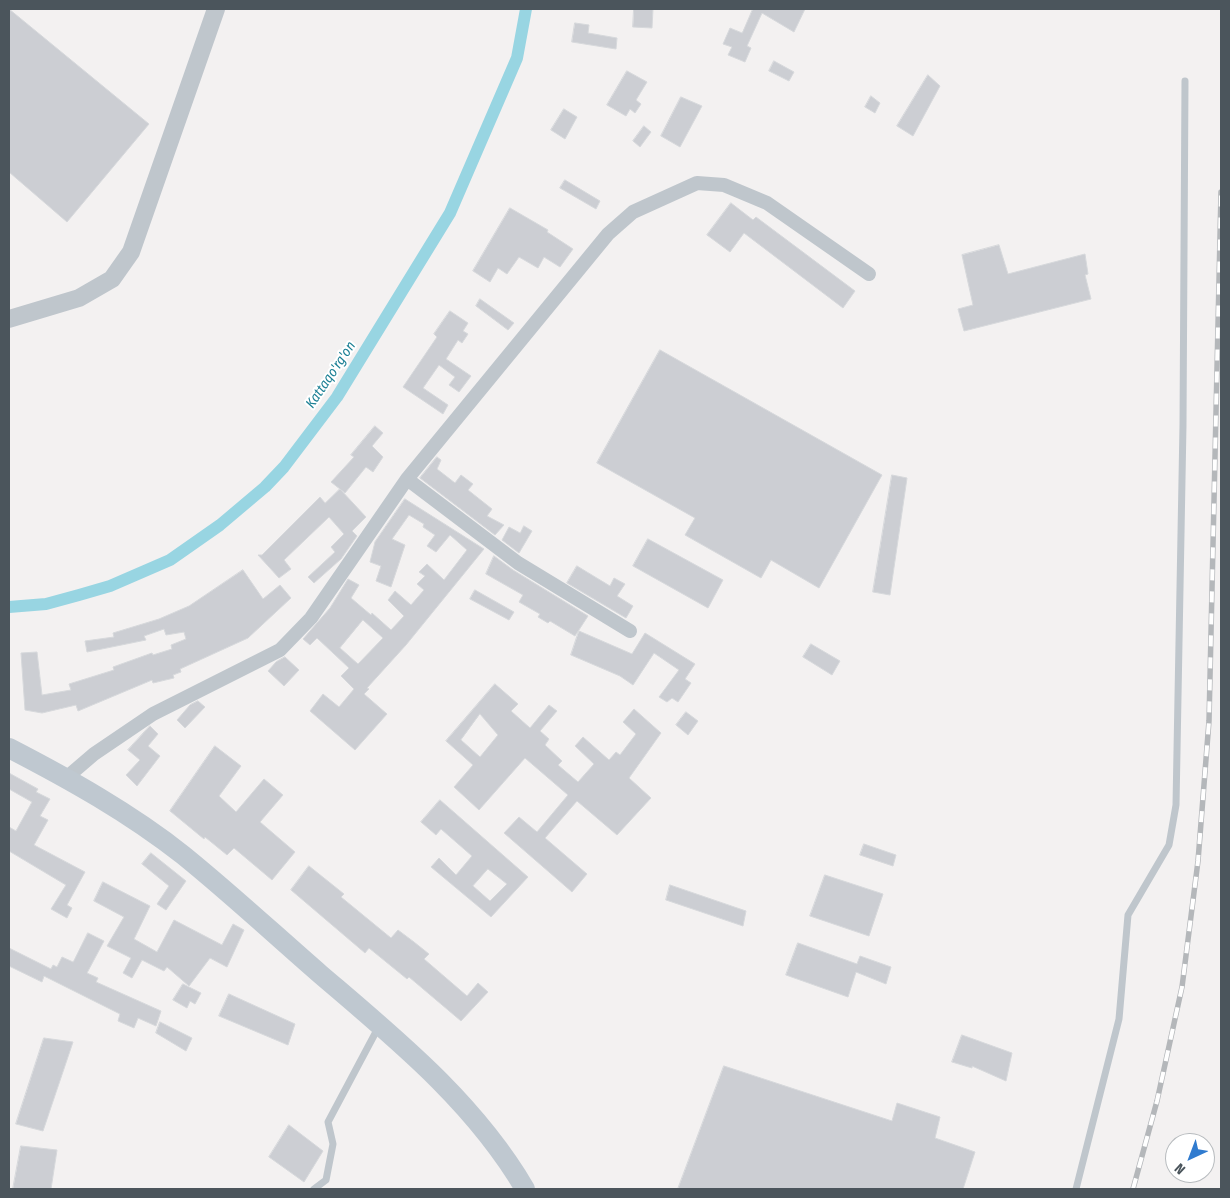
<!DOCTYPE html>
<style>
body{margin:0}
#map{position:relative;width:1230px;height:1198px;overflow:hidden;background:#f3f1f1;font-family:"Fira Sans Condensed",sans-serif}
canvas{display:block}
.frame{position:absolute;inset:0;border:10px solid #4b555c;pointer-events:none}
.north{position:absolute;left:1165px;top:1133px;width:50px;height:50px;box-sizing:border-box;background:#fff;border:1px solid #b7bbbe;border-radius:50%;rotate:223deg;font-size:14px;font-weight:700;line-height:20px;text-align:center;color:#4b555c}
.north::after{content:'';display:block;margin:auto;width:18px;height:22px;background:#307bcf;clip-path:polygon(50% 0,100% 100%,50% 72%,0 100%)}
</style>
<div id="map">
<canvas width="1230" height="1198"></canvas>
<div class="frame"></div>
<div class="north">N</div>
</div>
<script>
const context = document.querySelector('canvas').getContext('2d');
context.lineJoin = 'round';
function trace(path, color, width, dash) { context.strokeStyle = color; context.lineWidth = width; context.lineCap = dash ? 'butt' : 'round'; context.setLineDash(dash || []); context.stroke(path); }
function paint(path, color) { context.fillStyle = color; context.fill(path, 'evenodd'); }
function label(font, color, halo, rows, align = 'center') {
  context.font = font + ' "Fira Sans Condensed",sans-serif'; context.lineWidth = 4; context.setLineDash([]); context.textBaseline = 'middle'; context.strokeStyle = halo; context.fillStyle = color; for (const [text, x, y, turn = 0] of rows) {
    context.save(); context.translate(x, y); context.rotate((+turn || 0) * Math.PI / 180); context.textAlign = isNaN(turn) ? turn : align; if (halo) context.strokeText(text, 0, 0); context.fillText(text, 0, 0); context.restore();
  }
}
trace(new Path2D(`
 M9 607 46 604 79 595 110 586 170 560 220 525 265 487 284 467 337 397 450 213 517 58 526 9`), '#98d5e2', 12);
const building = new Path2D(`
 M9 9 149 124 67 222 9 172Z
 M634 9H653L652 28 633 27Z
 M753 9H805L794 32 762 13 747 46 751 48 745 62 728 55 732 47 723 44 730 28 742 33Z
 M575 23 589 25 588 33 617 38 616 49 572 42Z
 M774 61 794 72 789 81 769 71Z
 M627 71 647 82 636 100 641 104 635 113 630 109 626 116 607 105Z
 M928 75 940 86 913 136 897 126Z
 M871 96 880 103 875 113 865 107Z
 M681 97 702 106 680 147 661 136Z
 M564 109 577 117 565 139 551 130Z
 M644 126 651 132 640 147 633 141Z
 M565 180 600 201 596 209 560 188Z
 M731 203 753 220 756 217 855 291 843 308 744 233 730 252 707 235Z
 M510 208 548 230 547 232 573 249 560 267 544 257 538 268 519 257 507 274 498 268 490 282 473 271Z
 M999 245 1008 274 1085 254 1088 274 1085 275 1091 299 964 331 958 309 973 305 962 255Z
 M480 299 514 323 508 330 476 306Z
 M450 311 468 323 463 331 468 334 462 343 458 340 446 359 471 376 459 392 449 385 455 377 439 365 423 388 448 405 443 414 403 387 437 337 434 334Z
 M660 350 882 475 819 588 771 560 761 578 685 535 695 518 597 463Z
 M375 426 383 433 372 446 383 457 373 472 366 467 345 493 331 482 354 457 351 455Z
 M437 457 441 460 437 469 455 483 461 475 473 484 468 490 492 509 487 516 504 525 495 535 420 478Z
 M892 475 907 478 890 595 873 592Z
 M340 489 366 517 352 531 357 536 341 559 314 583 308 577 335 552 331 547 344 534 329 517 284 560 291 569 279 578 258 555H262L320 497 325 503Z
 M405 499 484 549 406 645 367 688 369 689 364 694 387 714 355 750 310 711 323 694 339 707 354 689 341 676 349 668 317 638 310 645 303 639 330 608 348 579 359 585 351 598 371 615 372 613 391 630 404 616 388 600 395 591 411 605 424 590 417 584 425 576 419 572 427 564 444 580 467 550 450 535 436 552 427 546 435 535 423 527 424 524 409 515 392 539 405 545 391 587 376 581 381 566 370 562 375 542ZM363 620 383 638 358 664 340 648Z
 M524 526 532 531 519 553 502 540 509 527 520 533Z
 M648 539 723 580 708 608 633 566Z
 M494 556 513 570 588 616 575 636 550 621 548 623 538 617 540 614 519 602 523 595 486 574Z
 M577 566 610 586 614 578 625 584 617 596 633 606 626 618 567 583Z
 M243 570 263 599 280 585 291 598 248 638 180 669 181 672 173 675 174 678 153 683 152 680 78 711 76 705 42 713 25 710 21 653 37 652 42 695 71 690 69 684 114 670 113 667 152 653 153 655 172 649 171 645 186 639 184 632 166 635 164 629 144 636 146 640 87 652 85 641 114 637 113 633 159 619 189 606Z
 M475 590 514 612 509 620 470 599Z
 M579 631 632 654 645 633 695 664 685 679 691 683 678 702 672 698 667 702 659 697 679 670 654 653 633 685 620 676 571 655Z
 M811 644 840 661 832 675 803 657Z
 M285 657 299 670 284 686 268 671 276 662Z
 M495 684 518 704 511 711 530 728 549 705 557 711 540 731 549 739 545 745 562 761 558 765 578 782 594 764 575 746 583 737 609 760 616 752 620 755 636 734 623 722 634 709 661 733 629 778 651 798 617 835 577 801 545 838 587 874 572 892 504 833 519 817 537 832 568 795 525 758 479 810 454 787 473 765 446 741ZM480 714 498 735 480 757 461 740Z
 M198 701 205 707 185 728 177 720 190 705Z
 M686 712 698 721 688 735 676 725Z
 M150 726 158 734 148 746 160 756 137 786 126 775 140 760 128 750Z
 M215 746 241 766 219 796 236 812 264 779 283 795 260 822 295 852 272 880 234 848 227 855 205 837 204 839 170 811Z
 M9 773 38 789 36 792 50 799 40 816 48 820 34 845 85 872 67 905 72 908 67 918 51 909 66 885 9 851V827L16 831 32 802 9 789Z
 M440 800 528 877 491 917 431 867 439 858 456 875 472 856 441 829 436 835 421 822ZM488 869 507 884 490 901 473 886Z
 M864 844 896 855 893 866 860 855Z
 M151 853 186 881 166 910 157 904 169 886 142 864Z
 M309 866 344 894 341 897 391 938 398 930 414 942 429 954 424 959 467 996 478 983 488 992 461 1021 409 977 407 979 369 948 365 953 291 890Z
 M825 875 883 894 869 936 810 916Z
 M103 882 150 906 134 939 157 952 174 920 222 945 233 924 244 930 227 967 210 958 189 986 167 967 164 971 142 960 132 978 123 973 131 958 107 946 124 917 94 901Z
 M670 885 746 911 743 926 666 900Z
 M88 933 104 941 87 973 98 978 96 982 161 1011 156 1026 138 1018 134 1028 118 1021 120 1014 44 976 42 982 9 966V948L51 969 53 965 57 967 62 957 73 962Z
 M798 943 857 964 860 956 891 967 886 984 856 972 848 997 786 975Z
 M183 984 201 993 195 1004 190 1001 187 1008 173 1000Z
 M229 994 295 1024 288 1045 219 1016Z
 M160 1022 192 1038 186 1051 156 1033Z
 M962 1035 1012 1053 1006 1081 972 1066V1068L952 1062Z
 M44 1038 73 1042 43 1131 16 1124Z
 M724 1066 892 1121 897 1103 940 1117 935 1138 975 1152 963 1189H678Z
 M289 1125 323 1151 304 1182 269 1157Z
 M21 1146 57 1150 51 1189H13Z`);
paint(building, '#ccced3');
trace(building, '#d6d8db', 1);
trace(new Path2D(`
 M314 1189 326 1180 333 1144 328 1122 378 1028
 M1076 1189 1119 1019 1128 915 1169 845 1176 805 1183 425 1185 81`), '#bfc6cc', 7);
trace(new Path2D(`
 M407 479 518 563 630 631
 M66 778 94 754 153 714 280 650 311 618 407 479 608 234 633 212 697 183 724 185 767 203 869 274`), '#bfc6cc', 14);
trace(new Path2D(`
 M9 319 79 298 112 279 131 252 216 9`), '#bfc6cc', 18);
trace(new Path2D(`
 M9 748C69 779 130 813 183 855 230 893 274 934 320 974 396 1039 474 1102 525 1189`), '#bfc8d0', 20);
const rail = new Path2D(`
 M1133 1189 1157 1101 1182 987 1198 861 1209 721 1221 192`);
trace(rail, '#b4b7ba', 5.5);
trace(rail, '#fff', 4, [11]);
label('italic 14px', '#1d8095', '#fff', [
 ["Kattaqo'rg'on",331,375,-56]
]);
</script>
